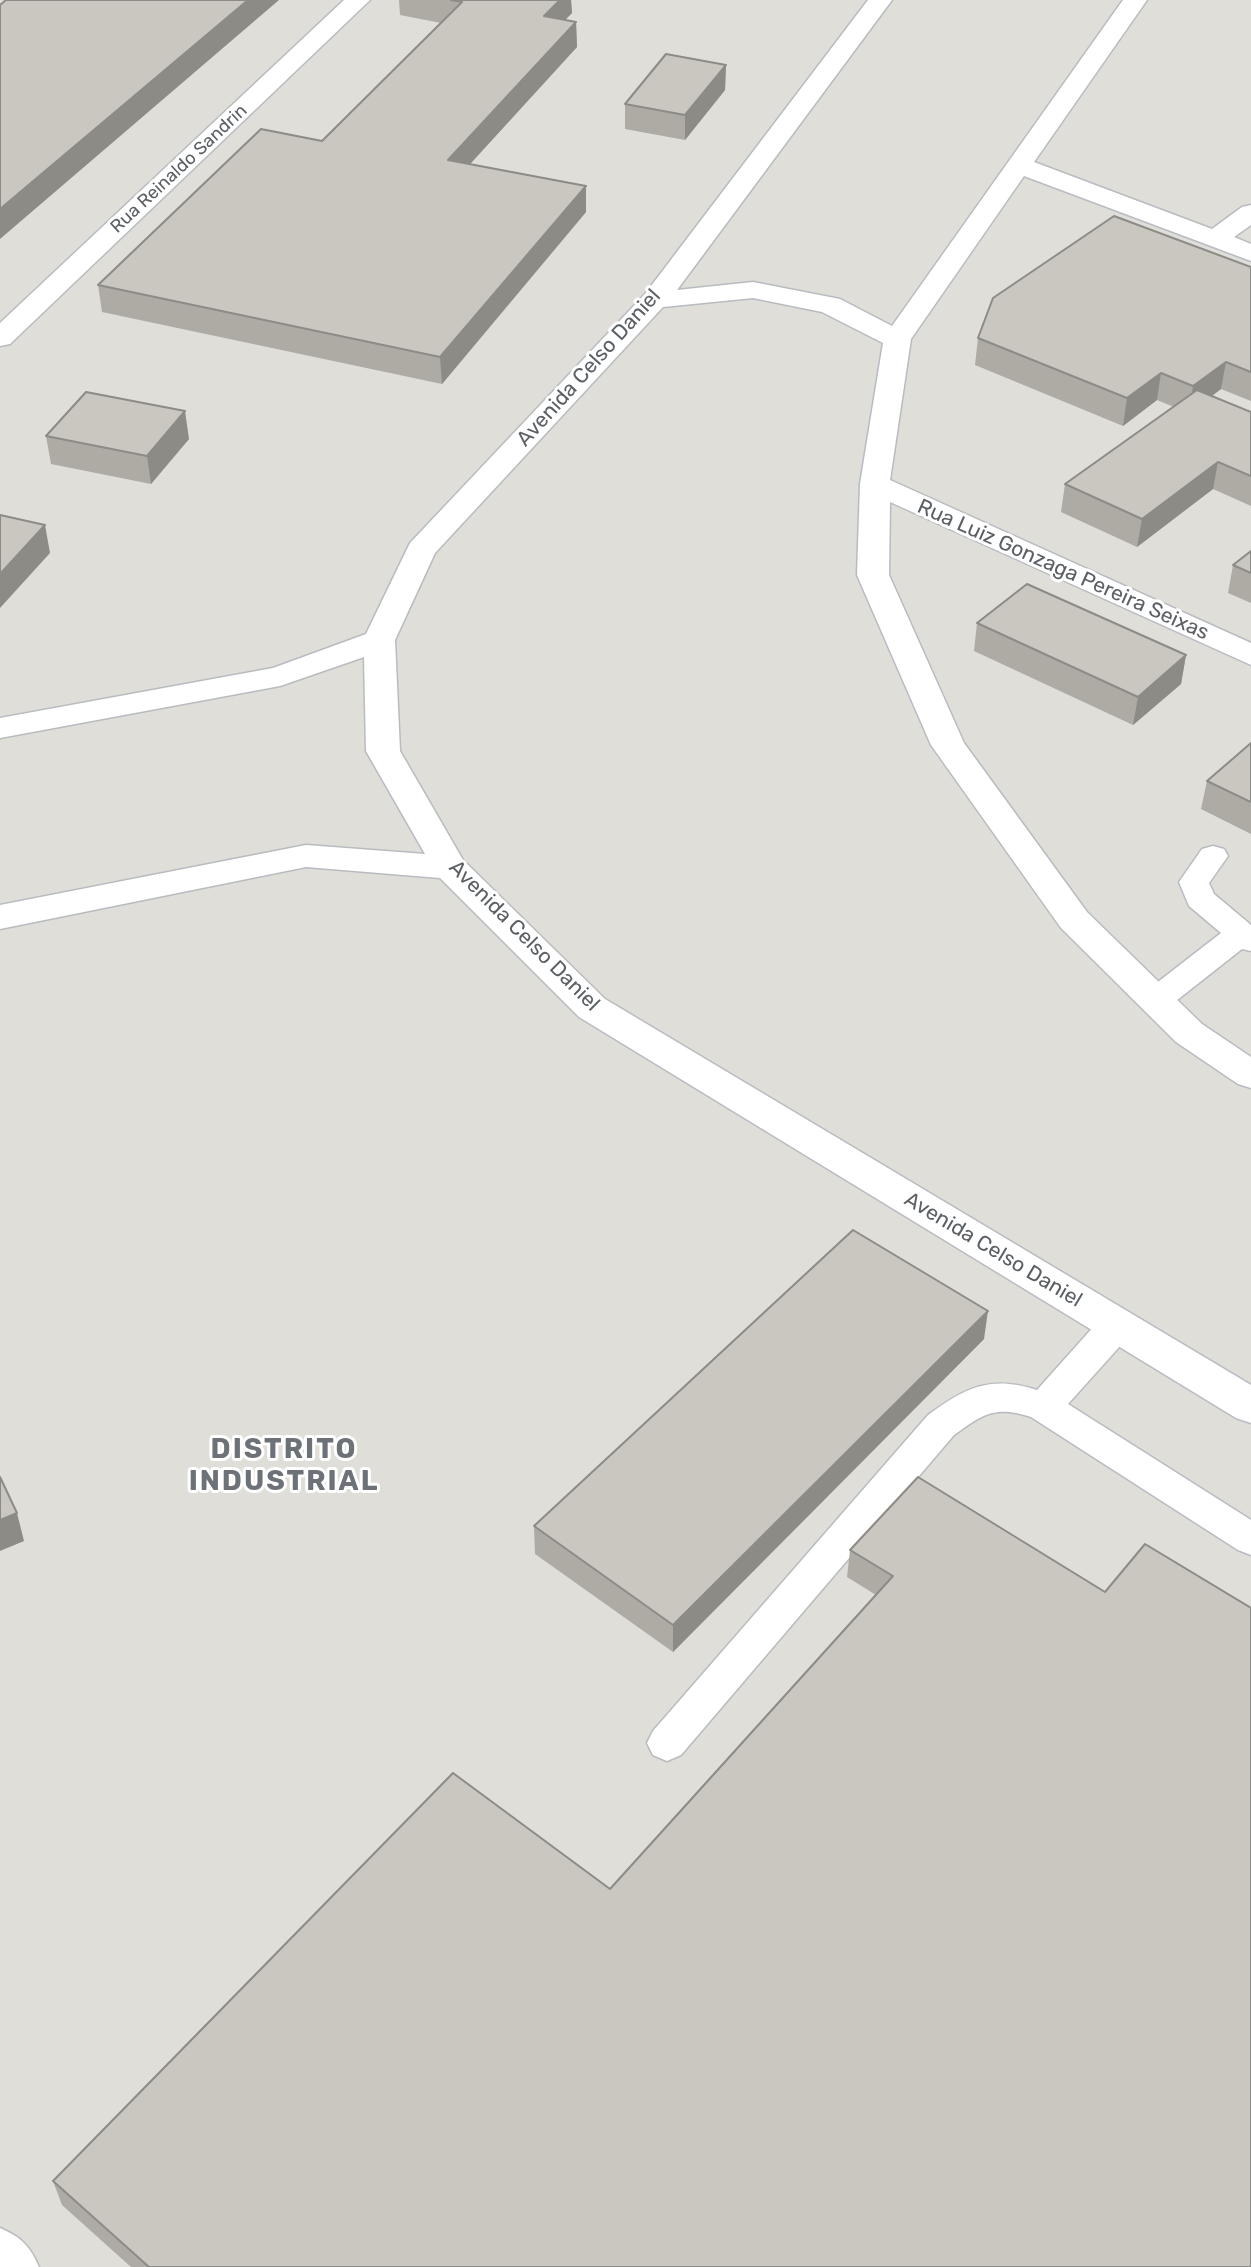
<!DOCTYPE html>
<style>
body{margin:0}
canvas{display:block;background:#efece3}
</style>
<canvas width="1251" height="2267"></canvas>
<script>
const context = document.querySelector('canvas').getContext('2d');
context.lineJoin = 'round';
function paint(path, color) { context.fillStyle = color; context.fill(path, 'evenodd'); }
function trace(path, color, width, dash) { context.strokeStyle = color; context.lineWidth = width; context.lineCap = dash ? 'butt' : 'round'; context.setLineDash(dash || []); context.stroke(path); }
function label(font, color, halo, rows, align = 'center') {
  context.font = font + ' Rubik,sans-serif'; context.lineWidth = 6; context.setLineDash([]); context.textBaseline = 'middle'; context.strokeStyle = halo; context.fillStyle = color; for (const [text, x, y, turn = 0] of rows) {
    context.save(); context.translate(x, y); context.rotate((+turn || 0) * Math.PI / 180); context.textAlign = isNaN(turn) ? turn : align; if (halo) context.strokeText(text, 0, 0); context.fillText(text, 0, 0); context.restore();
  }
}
paint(new Path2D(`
 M0 0H1251V2267H0Z`), '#e0ded8');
const lane = new Path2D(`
 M1213 846 1224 849 1228 856 1209 883 1214 894 1251 925V951L1242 949 1167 1008 1156 1011 1145 1008 1140 1000 1145 992 1221 933 1189 906 1179 882 1202 849Z
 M1117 1311 1130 1315 1135 1325 1130 1335 1068 1404 1251 1520V1555L1238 1550 1031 1417C995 1405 983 1414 954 1435L681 1755 667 1761 653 1755 647 1743 653 1731 928 1415C966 1387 991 1375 1037 1390L1104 1315Z`);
const street = new Path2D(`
 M344 0H370L10 344 0 346V323Z
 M868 0H892L677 290 753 282 840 299 892 326 1123 0H1147L1034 162 1212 229 1242 207 1251 205V225L1234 237 1251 244V261L1024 176 911 339 890 480 1251 643V665L890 502 889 575 964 743 1087 912 1202 1024 1251 1057V1088L1238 1084 1176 1042 1061 928 931 745 857 575 860 484 883 343 822 312 753 298 663 307 435 553 395 640 400 751 463 860 605 999 1251 1385V1423L1236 1418 579 1017 440 878 306 867 0 929V905L306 845 425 854 366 751 364 657 280 686 0 738V718L273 668 366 634 410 543 645 294Z
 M0 2228C21 2237 30 2246 39 2267H0Z`);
trace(lane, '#b8bbc0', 3);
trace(street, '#b8bbc0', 3);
paint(lane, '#fff');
paint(street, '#fff');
paint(new Path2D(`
 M399 0H571L572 13 565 20 576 22 577 47 470 164 586 212 442 384 102 312 98 285 322 141 441 23 400 15Z
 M726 65 725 90 685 140 625 129V104Z
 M1251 267V401L1221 389 1212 396 1251 412V506L1213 489 1137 547 1061 512 1065 484 1174 407 1157 400 1123 426 975 365 978 338Z
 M46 436 189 439 151 484 51 464Z
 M1251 551V603L1228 593 1233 565Z
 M977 623 1186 655 1181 684 1133 725 974 651Z
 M1251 743V834L1201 809 1207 781Z
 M984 1339 673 1652 535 1554 534 1526Z
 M918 1477 1251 2267H131L62 2205 53 2181 610 1889 876 1595 847 1577 850 1550Z`), '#aeaba5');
paint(new Path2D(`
 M248 0H279L0 239V209Z
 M560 0H571L572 13 544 41V16Z
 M576 22 577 47 450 186 448 160Z
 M726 65 725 90 685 140V115Z
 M586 186V212L442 384 440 357Z
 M1226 362 1221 389 1189 413 1193 386Z
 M1161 373 1157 400 1123 426 1127 398Z
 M185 411 189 439 151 484 147 456Z
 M1218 462 1213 489 1137 547 1142 519Z
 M45 525 50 553 0 608V574Z
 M1186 655 1181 684 1133 725 1138 697Z
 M988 1311 984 1339 673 1652V1625Z
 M17 1513 24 1541 0 1551V1520Z`), '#8d8b86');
const building = new Path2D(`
 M6 0H248L0 209V5Z
 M451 0H560L544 16 576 22 448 160 586 186 440 357 98 285 261 129 322 141 462 2Z
 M666 54 726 65 685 115 625 104Z
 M1114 216 1251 267V372L1226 362 1193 386 1161 373 1127 398 978 338 993 298Z
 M1197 390 1251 412V476L1218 462 1142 519 1065 484Z
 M86 392 185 411 147 456 46 436Z
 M0 515 45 525 0 574Z
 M1251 551V573L1233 565Z
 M1027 584 1186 655 1138 697 977 623Z
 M1251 743V802L1207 781Z
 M853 1230 988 1311 673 1625 534 1526Z
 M0 1477 17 1513 0 1520Z
 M918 1477 1105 1592 1145 1544 1251 1608V2267H149L53 2181 453 1773 610 1889 893 1576 850 1550Z`);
paint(building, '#cac7c0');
trace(building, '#8d8b86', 2);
label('18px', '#5b6065', '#fff', [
 ["Rua Reinaldo Sandrin",179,169,-43]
]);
label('21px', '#5b6065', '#fff', [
 ["Avenida Celso Daniel",589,368,-48],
 ["Rua Luiz Gonzaga Pereira Seixas",1063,570,24],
 ["Avenida Celso Daniel",524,936,45],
 ["Avenida Celso Daniel",993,1250,31]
]);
context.letterSpacing = '2px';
label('bold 28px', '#6c7277', '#fff', [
 ["DISTRITO",284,1450],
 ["INDUSTRIAL",284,1482]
]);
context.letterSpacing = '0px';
</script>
